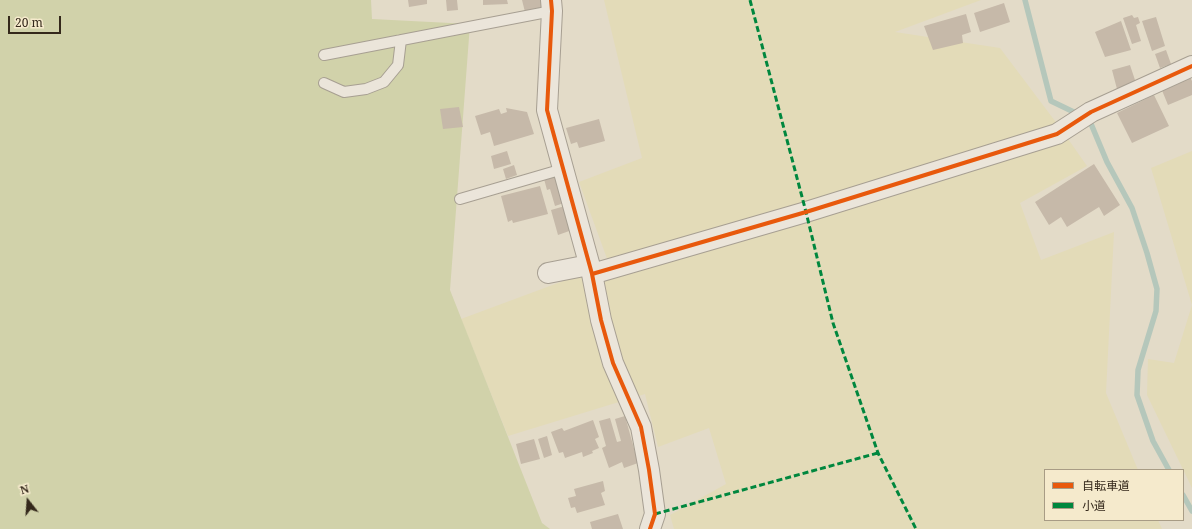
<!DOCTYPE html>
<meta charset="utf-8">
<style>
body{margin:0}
#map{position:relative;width:1192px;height:529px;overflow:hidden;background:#e3dbc8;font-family:"Noto Serif","Noto Sans JP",serif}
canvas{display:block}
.legend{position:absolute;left:1044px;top:469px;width:140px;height:52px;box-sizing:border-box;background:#f5eacc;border:1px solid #a89c85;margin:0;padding:5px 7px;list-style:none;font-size:12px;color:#34281b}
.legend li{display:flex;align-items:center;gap:8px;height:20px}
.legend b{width:20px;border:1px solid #a89c85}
.north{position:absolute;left:8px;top:481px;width:40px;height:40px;-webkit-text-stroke:3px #f5eacc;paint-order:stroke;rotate:343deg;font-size:11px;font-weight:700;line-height:16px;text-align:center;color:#34281b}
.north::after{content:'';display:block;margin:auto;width:14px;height:18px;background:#34281b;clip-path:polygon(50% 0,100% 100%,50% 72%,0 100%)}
.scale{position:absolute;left:8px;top:16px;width:53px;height:18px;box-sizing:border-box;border:2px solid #34281b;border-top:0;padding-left:5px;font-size:12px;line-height:14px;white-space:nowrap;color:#34281b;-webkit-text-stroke:3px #f5eacc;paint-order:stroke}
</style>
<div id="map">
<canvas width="1192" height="529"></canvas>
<ul class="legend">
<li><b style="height:5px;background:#e8590c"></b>自転車道</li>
<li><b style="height:5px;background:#00873e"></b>小道</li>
</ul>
<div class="north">N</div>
<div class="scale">20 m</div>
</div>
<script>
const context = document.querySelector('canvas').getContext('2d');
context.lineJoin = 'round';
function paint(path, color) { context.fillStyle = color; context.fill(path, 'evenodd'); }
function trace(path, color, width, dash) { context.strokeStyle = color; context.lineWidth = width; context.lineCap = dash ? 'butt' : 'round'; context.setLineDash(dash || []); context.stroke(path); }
paint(new Path2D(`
 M604 0H981L895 32 1000 48 1061 129 1087 166 1020 203 1041 260 1114 232 1106 393 1138 470H1045V520H1158L1162 529H674L670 515 726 484 709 428 658 447 645 394 508 436 461 319 609 264 579 182 642 158Z
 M1192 151V488L1147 395 1148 359 1174 363 1192 305 1151 168Z`), '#e3dbb8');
paint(new Path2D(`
 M0 0H371L372 19 470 24 450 290 542 523 550 529H0Z`), '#d1d2aa');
trace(new Path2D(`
 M1025 0 1051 101 1080 115
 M1088 118 1089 119 1107 162 1132 208 1147 253 1157 289 1156 311 1138 370 1137 395 1153 441 1169 470
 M1183 495 1192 511`), '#b5c7bb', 5.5);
paint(new Path2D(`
 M408 0H427V4L409 7Z
 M446 0H457L458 10 447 11Z
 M483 0H507L508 4 483 5Z
 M522 0H543L545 7 525 12Z
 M1004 3 1010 22 980 32 974 13Z
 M966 14 971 32 962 35 963 43 933 50 924 26Z
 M1132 15 1134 18 1138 17 1140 23 1136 25 1141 41 1132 44 1123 18Z
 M1156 17 1165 46 1152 51 1142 21Z
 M1121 21 1131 50 1105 57 1095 32Z
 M1166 50 1171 64 1160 68 1155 54Z
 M1130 65 1136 83 1117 89 1112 70Z
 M1190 77 1192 81V95L1168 105 1161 88Z
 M1154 95 1169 126 1132 143 1117 113Z
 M459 107 463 127 443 129 440 109Z
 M506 108 527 112 534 134 494 146 490 132 481 135 475 116 499 109 501 114 507 112Z
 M599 119 605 141 579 148 577 142 571 144 566 128Z
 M507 151 511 164 494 169 491 156Z
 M1094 164 1120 205 1104 216 1099 207 1067 227 1061 217 1049 225 1035 202Z
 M514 165 517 175 506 179 503 169Z
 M557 176 564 203 555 206 550 189 547 190 544 179Z
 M540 186 548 214 513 223 512 220 508 222 501 196Z
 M565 206 572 230 558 235 551 210Z
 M625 416 638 463 624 468 622 462 609 468 602 448 606 446 599 421 610 418 617 442 621 441 615 419Z
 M593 420 599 437 595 439 599 448 592 451 593 453 583 457 582 452 565 458 563 452 559 453 551 432 562 428 564 431Z
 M547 436 552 455 544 458 538 439Z
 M534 439 540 459 521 464 516 444Z
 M603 481 605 491 601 493 605 505 577 513 575 507 571 508 568 498 576 496 574 489Z
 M618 514 623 529H592L590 522Z`), '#c6b9a9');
const lane = new Path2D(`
 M324 55 552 11
 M324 83 344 92 366 89 384 82 398 65 401 40
 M460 199 563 169`);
const street = new Path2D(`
 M551 0 552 11 547 110 581 234 592 274 601 320 613 363 641 427 649 470 655 514 650 529
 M548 273 589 265
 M592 274 806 212 1057 134 1091 112 1192 66`);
trace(lane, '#a79f92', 12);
trace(street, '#a79f92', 22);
trace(lane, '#ebe5da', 10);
trace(street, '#ebe5da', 20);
trace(new Path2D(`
 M750 0 806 212 833 323 878 453 916 529
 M655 514 878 453`), '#00873e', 3, [6, 3]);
trace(new Path2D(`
 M551 0 552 11 547 110 581 234 592 274 601 320 613 363 641 427 649 470 655 514 650 529
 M592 274 806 212 1057 134 1091 112 1192 66`), '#e8590c', 4);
</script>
